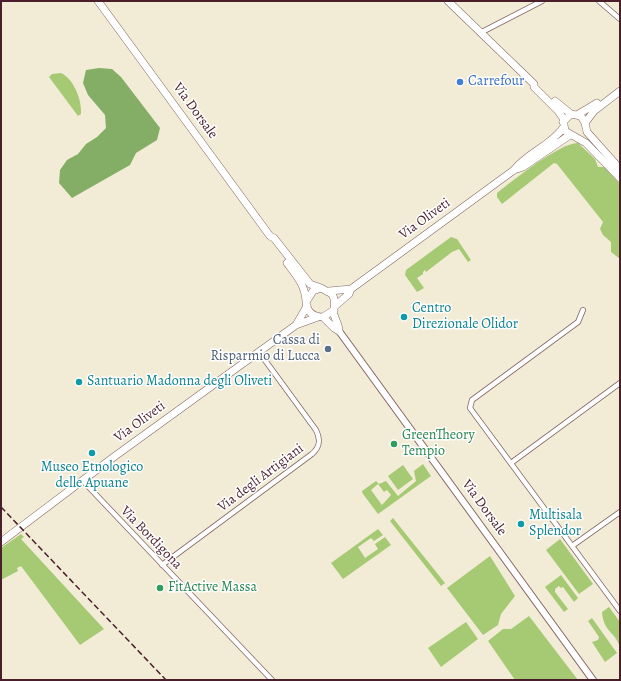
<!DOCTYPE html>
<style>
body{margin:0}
#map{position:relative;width:621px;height:681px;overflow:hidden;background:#f2ecd6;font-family:Alegreya,serif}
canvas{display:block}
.frame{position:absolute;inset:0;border:2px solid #4a1f2b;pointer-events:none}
</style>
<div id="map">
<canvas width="621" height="681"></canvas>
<div class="frame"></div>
</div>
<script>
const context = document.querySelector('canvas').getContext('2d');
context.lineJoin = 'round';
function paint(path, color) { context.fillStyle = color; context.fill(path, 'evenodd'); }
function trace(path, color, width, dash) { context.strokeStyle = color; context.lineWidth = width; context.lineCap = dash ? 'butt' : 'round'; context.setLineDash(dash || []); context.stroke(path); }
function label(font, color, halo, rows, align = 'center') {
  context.font = font + ' Alegreya,serif'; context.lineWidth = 3; context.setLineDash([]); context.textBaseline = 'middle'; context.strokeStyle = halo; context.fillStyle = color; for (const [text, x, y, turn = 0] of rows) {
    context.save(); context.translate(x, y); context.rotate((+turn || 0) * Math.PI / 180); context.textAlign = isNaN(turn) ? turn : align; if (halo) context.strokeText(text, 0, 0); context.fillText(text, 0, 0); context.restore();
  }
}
paint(new Path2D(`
 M61 73C74 79 82 100 81 114L78 116 49 77 52 74Z
 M578 143 595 159 598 167H604L620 184V259L611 252V242L603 235 600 229 603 222 557 164 554 163 502 204 497 197V193C512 181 561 142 578 143Z
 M451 237 457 239 471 260 468 262 459 249 452 252 426 272 425 270 423 272V274L417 278 424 288 417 292 405 275 406 270Z
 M423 464 431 476 378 514 363 494 362 491 376 481 379 484 386 481 398 496 416 481 414 471ZM378 484 384 492 387 490 391 495 382 505 371 490Z
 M403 465 413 479 398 490 388 476Z
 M393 518 445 583 441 586 390 521Z
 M378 529 383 535 374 541 371 538 358 547 365 558 378 549 375 544 385 537 391 545 343 579 331 563Z
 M21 534 24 537 21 539 104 629 80 645 21 566 17 568 18 571 1 580V548Z
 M560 539 593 584 579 594 546 550Z
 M490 556 515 596 501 614 498 625 483 635 447 588Z
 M561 575 578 598 574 602 563 587 561 588 559 586 555 589V592L568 609 564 612 545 587Z
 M609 607 620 622V647C614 630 604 633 602 612Z
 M529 616 578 680H515L488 641 503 629H511Z
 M592 618 617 653 605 662 592 642 598 640 599 637 588 621Z
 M466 622 478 639 441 667 428 648Z`), '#a6ca74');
paint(new Path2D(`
 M99 68 112 69 121 77 160 128 157 140 136 153 130 165 72 198 59 183 60 170 67 160 78 154 86 144 97 137 106 128 105 115 88 95 83 83 86 70Z`), '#84ae66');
const minor = new Path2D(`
 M599 1 620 19
 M480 33 542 1
 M583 310 578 322 472 400 470 408 620 611
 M511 463 620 383
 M82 480 272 680
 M572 546 620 512
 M162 565 312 454C320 447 321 440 316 430L259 352`);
const tertiary = new Path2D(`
 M339 331 593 680`);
const secondary = new Path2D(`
 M98 1 270 236 274 238 310 284 321 288
 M448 1 534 84V87L558 111 563 118 565 131 586 143 620 178
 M555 101 571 114
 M577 115 597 103
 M563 122 571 114 581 116 585 123 587 132 620 169
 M585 123 594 111 620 91
 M514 170C527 153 550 146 563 128
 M287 263C296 275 305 285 306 301
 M329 291 351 289
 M335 306 349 294 351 289 514 170 523 167 570 135
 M323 317 334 328 339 331C339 324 335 320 334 314 333 307 337 302 332 294L321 288 313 291 306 302C307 312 313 317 323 317L334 310
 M296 325 307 306
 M1 542 111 459 296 325 318 317`);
trace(minor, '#856767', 6);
trace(tertiary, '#856767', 8);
trace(secondary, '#856767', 8);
trace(minor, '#fff', 4.5);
trace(tertiary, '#fff', 6);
trace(secondary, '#fff', 7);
trace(new Path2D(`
 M1 507 166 680`), '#4a1f2b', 1.5, [6, 3]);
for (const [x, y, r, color] of [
 [460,82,4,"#3f7fe0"],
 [404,317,4,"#0f9aa8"],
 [328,349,4,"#5c6f8a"],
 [79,382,4,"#0f9aa8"],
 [394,444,4,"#2e9e5b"],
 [92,453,4,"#0f9aa8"],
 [521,524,4,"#0f9aa8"],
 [160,588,4,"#2e9e5b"]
]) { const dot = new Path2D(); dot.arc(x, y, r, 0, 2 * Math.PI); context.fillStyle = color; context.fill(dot); trace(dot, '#fff', 1.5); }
label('14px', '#366cbe', '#fff', [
 ["Carrefour",468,82]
], 'left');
label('14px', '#4a1f2b', '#fff', [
 ["Via Dorsale",195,111,54],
 ["Via Oliveti",425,219,-36],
 ["Via Oliveti",140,422,-36],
 ["Via degli Artigiani",261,478,-37],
 ["Via Dorsale",484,508,54],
 ["Via Bordigona",151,538,46]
]);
label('14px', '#0d838f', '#fff', [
 ["Centro",412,309],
 ["Direzionale Olidor",412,325],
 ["Santuario Madonna degli Oliveti",87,382],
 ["Museo Etnologico",92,468,"center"],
 ["delle Apuane",92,484,"center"],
 ["Multisala",529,516],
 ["Splendor",529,532]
], 'left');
label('14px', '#4e5e75', '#fff', [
 ["Cassa di",320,341],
 ["Risparmio di Lucca",320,357]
], 'right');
label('14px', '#27864d', '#fff', [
 ["GreenTheory",402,436],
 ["Tempio",402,452],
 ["FitActive Massa",168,588]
], 'left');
</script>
